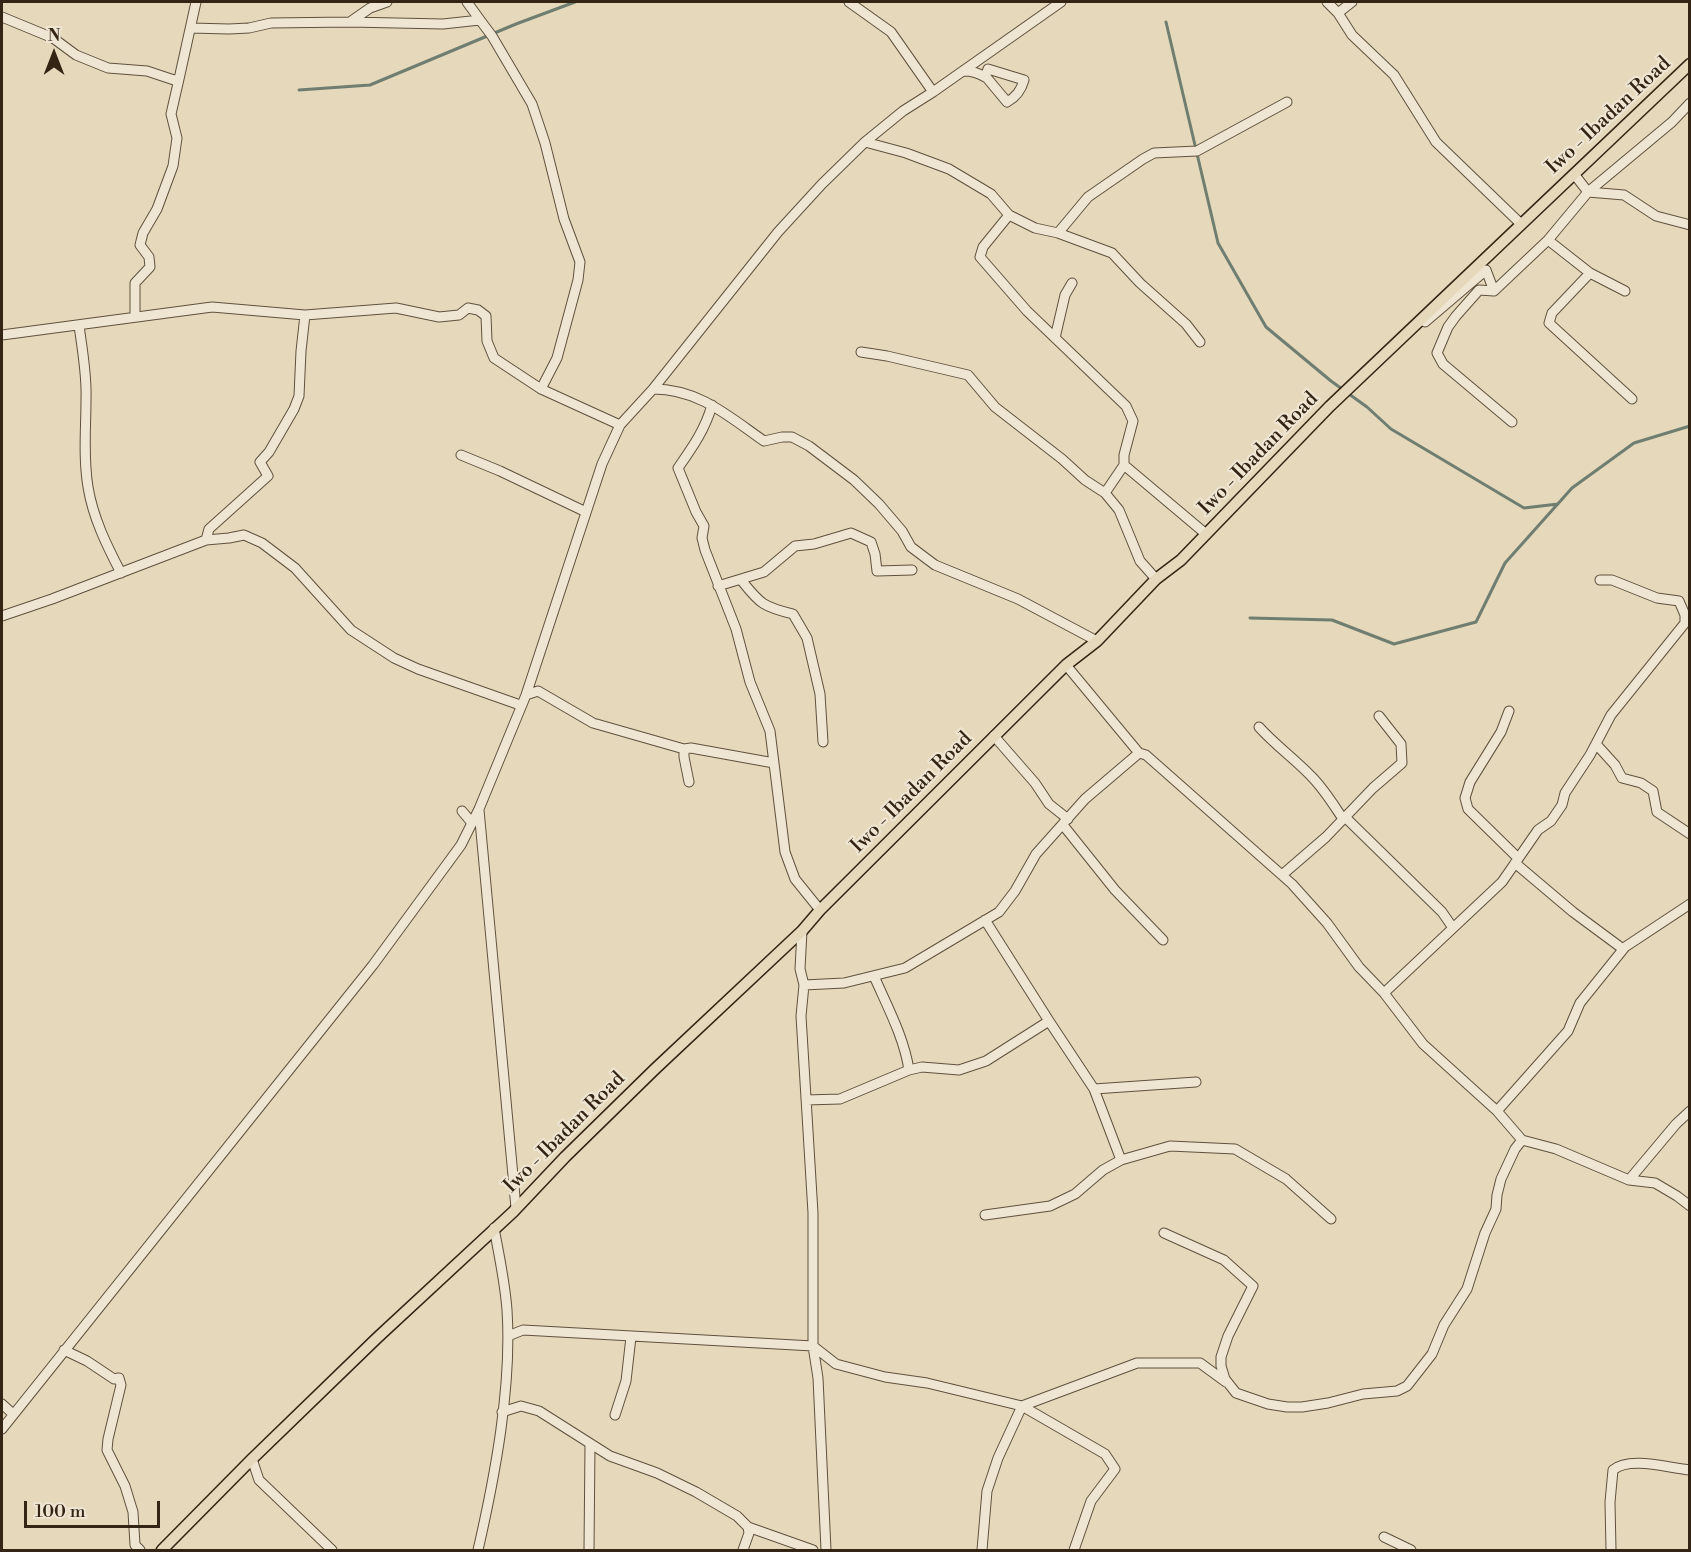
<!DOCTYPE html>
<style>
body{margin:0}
#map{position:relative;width:1691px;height:1552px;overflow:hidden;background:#e5d8bb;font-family:"Libre Bodoni",serif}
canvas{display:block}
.frame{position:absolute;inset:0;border:3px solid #342413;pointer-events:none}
.north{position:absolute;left:24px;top:24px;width:60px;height:60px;-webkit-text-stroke:4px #eee6d3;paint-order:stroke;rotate:0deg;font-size:16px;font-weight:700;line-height:24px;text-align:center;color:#342413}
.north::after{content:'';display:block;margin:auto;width:21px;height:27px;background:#342413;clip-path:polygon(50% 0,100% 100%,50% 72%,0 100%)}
.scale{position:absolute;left:24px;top:1501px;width:136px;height:27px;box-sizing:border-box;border:3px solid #342413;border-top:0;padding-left:8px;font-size:18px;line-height:21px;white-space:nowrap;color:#342413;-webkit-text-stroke:4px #eee6d3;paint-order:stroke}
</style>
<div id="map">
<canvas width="1691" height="1552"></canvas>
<div class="frame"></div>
<div class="north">N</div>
<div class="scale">100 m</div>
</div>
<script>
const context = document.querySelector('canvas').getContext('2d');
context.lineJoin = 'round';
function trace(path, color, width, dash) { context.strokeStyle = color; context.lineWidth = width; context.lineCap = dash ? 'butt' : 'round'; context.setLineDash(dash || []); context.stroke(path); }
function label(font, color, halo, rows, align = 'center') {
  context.font = font + ' "Libre Bodoni",serif'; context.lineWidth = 4.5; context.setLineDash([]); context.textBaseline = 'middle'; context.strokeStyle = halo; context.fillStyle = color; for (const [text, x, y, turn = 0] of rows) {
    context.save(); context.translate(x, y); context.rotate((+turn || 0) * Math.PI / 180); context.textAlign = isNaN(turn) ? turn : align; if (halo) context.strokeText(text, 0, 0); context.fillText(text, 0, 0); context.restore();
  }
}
trace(new Path2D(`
 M1166 22 1218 243 1266 327 1331 381 1367 407 1391 429 1524 508 1558 504
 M299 90 370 85 516 24 575 2
 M1250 618 1332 620 1394 644 1476 622 1505 563 1572 488 1634 443 1690 426`), '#6f7e71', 3);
const minor = new Path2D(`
 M467 2 480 20
 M849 2 891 32 933 92
 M1327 2 1338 13 1352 35 1394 75 1436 142 1521 224
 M1338 13 1352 2
 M2 17 53 38 76 55 108 68 147 71 174 80 179 79 196 2
 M350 22 370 8 387 2
 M191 28 229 29 249 28 271 23 350 22 443 24 480 20 492 36 532 104 545 143 564 219 580 262 578 280 557 358 541 389
 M963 71C973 71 978 73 987 78L1007 102C1016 97 1021 91 1024 80L988 69 985 77
 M865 142 906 153 949 169 991 194 1009 215 1035 228 1058 233 1112 253 1140 283 1186 324 1200 342
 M1574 174 1588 192 1624 195 1656 216 1690 225
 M1009 215 983 247 980 257 1027 311 1126 406 1133 421 1124 455V465L1206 534
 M1058 233 1088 197 1143 159 1154 153 1197 151 1287 102
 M1548 240 1590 273 1625 291
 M1590 273 1552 313 1549 323 1632 399
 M1494 291 1548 240 1588 192 1672 122 1690 103
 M135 316V283L150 267 149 257 140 245 143 233 157 209 173 166 177 138 171 114 179 79
 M1425 322 1486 270 1494 291 1479 290 1456 316 1448 327 1437 353 1443 364 1512 422
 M79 325C82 349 87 374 86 399 86 428 83 457 88 487 93 518 107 546 121 573
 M2 335 212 307 305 315 396 308 439 317 459 315 468 308 478 310 486 316 487 341 494 358 541 389 620 425
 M1055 338 1065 295 1072 283
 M861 352 887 356 968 375 995 407 1062 459 1085 480 1105 493 1119 510 1140 561 1156 579
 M653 389C699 389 728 416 764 441L782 437H792L809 446 854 480 879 504 902 531 911 547 935 565 1018 599 1097 641
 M712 405C705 430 692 448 678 468L696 512 704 526 702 538 705 550 736 629 750 682 770 731 785 852 795 879 820 910
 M461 455 500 471 586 512
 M1105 493 1124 465
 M206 540 209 529 268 476 260 462 269 452 294 409 299 396 301 351 305 315
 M742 581C760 604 764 607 793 614L807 638 820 694 823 742
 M718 586 764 572 795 546 814 544 851 533 871 542 875 554 877 571 912 570
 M2 616 52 599 206 540 229 538 244 535 262 543 295 568 351 630 394 658 418 669 520 705
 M1066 665 1139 753 1146 755 1292 884 1327 923 1359 967 1384 993 1423 1044 1497 1111 1522 1140 1556 1149 1629 1180 1655 1183 1677 1196 1690 1206
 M526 695 538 691 593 723 684 749 691 748 774 763
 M1509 711 1501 732 1470 782 1465 798 1468 809 1518 858
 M1259 727C1275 745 1295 759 1311 776 1324 789 1333 804 1343 819
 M994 736 1035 783 1049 804 1068 819
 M1596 744 1615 765 1622 778 1641 783 1653 791 1657 812 1690 834
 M684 749V757L689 782
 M479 810 516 1208
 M462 811 472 823
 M1345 817 1442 912 1453 928
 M1063 825 1115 890 1163 940
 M1515 863 1573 912 1623 949
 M1282 875 1326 837 1373 788 1402 763 1401 744 1379 716
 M985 920 1049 1021 1094 1089 1121 1160
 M802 931 800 969 804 985 801 1016 813 1213V1346L818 1378 826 1550
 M874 976C887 1006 904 1037 909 1070
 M804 985 844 983 905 968 999 912 1015 891 1036 854 1085 799 1139 753
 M1384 993 1502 882 1538 830 1551 821 1562 805 1565 793 1590 755 1611 715 1685 623V615L1679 601 1657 598 1612 580H1600
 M1094 1089 1196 1082
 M806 1100 840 1099 909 1070 922 1067 959 1070 986 1061 1049 1021
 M1497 1111 1568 1031 1580 1003 1625 947 1690 904
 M1629 1180 1676 1124 1690 1111
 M985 1215 1050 1206 1075 1194 1103 1170 1121 1160 1170 1146 1235 1149 1286 1179 1331 1219
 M1164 1233 1224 1260 1253 1286 1228 1336 1221 1357V1366L1225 1379 1236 1393 1268 1404 1287 1407H1302L1328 1403 1363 1394 1397 1391 1407 1386 1432 1354 1444 1325 1467 1289 1485 1233 1496 1209 1497 1195 1501 1179 1515 1149 1522 1140
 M508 1336 523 1330 813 1346 836 1364 885 1377 927 1383 1022 1406 1105 1454 1115 1469 1091 1501 1074 1550
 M64 1350 87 1361 114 1379 119 1378 121 1385 108 1439 107 1450 125 1486 133 1512 135 1545 140 1550
 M2 1404 13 1414
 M502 1412 521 1406 539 1411 610 1456 657 1473 696 1492 737 1516 748 1527 813 1550
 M615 1415 626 1381 631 1337
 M2 1429 373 965 461 845 479 809 526 695 602 464 620 425 653 389 778 232 822 184 865 142 903 111 933 92 1061 2
 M252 1459 259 1480 332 1550
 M1384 1537 1411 1550
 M478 1550C495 1476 512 1386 507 1310 505 1282 499 1255 494 1228
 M589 1550 590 1444
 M743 1550 749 1533 748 1527
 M982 1550 987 1491 998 1458 1022 1406 1137 1363H1200L1226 1382
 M1611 1550 1610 1502 1613 1470C1630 1456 1668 1468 1690 1470`);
const major = new Path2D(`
 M162 1550 252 1459 377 1338 513 1212 565 1157 655 1069 802 931 820 910 1066 665 1097 641 1156 579 1181 560 1330 406 1690 64`);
trace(minor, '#60513d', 11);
trace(major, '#342413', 13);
trace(minor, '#eee6d3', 9);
trace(major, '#e5d8bb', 10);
label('20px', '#342413', '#eee6d3', [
 ["Iwo - Ibadan Road",1609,116,-43],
 ["Iwo - Ibadan Road",1259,454,-46],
 ["Iwo - Ibadan Road",912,793,-45],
 ["Iwo - Ibadan Road",565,1133,-45]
]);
</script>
